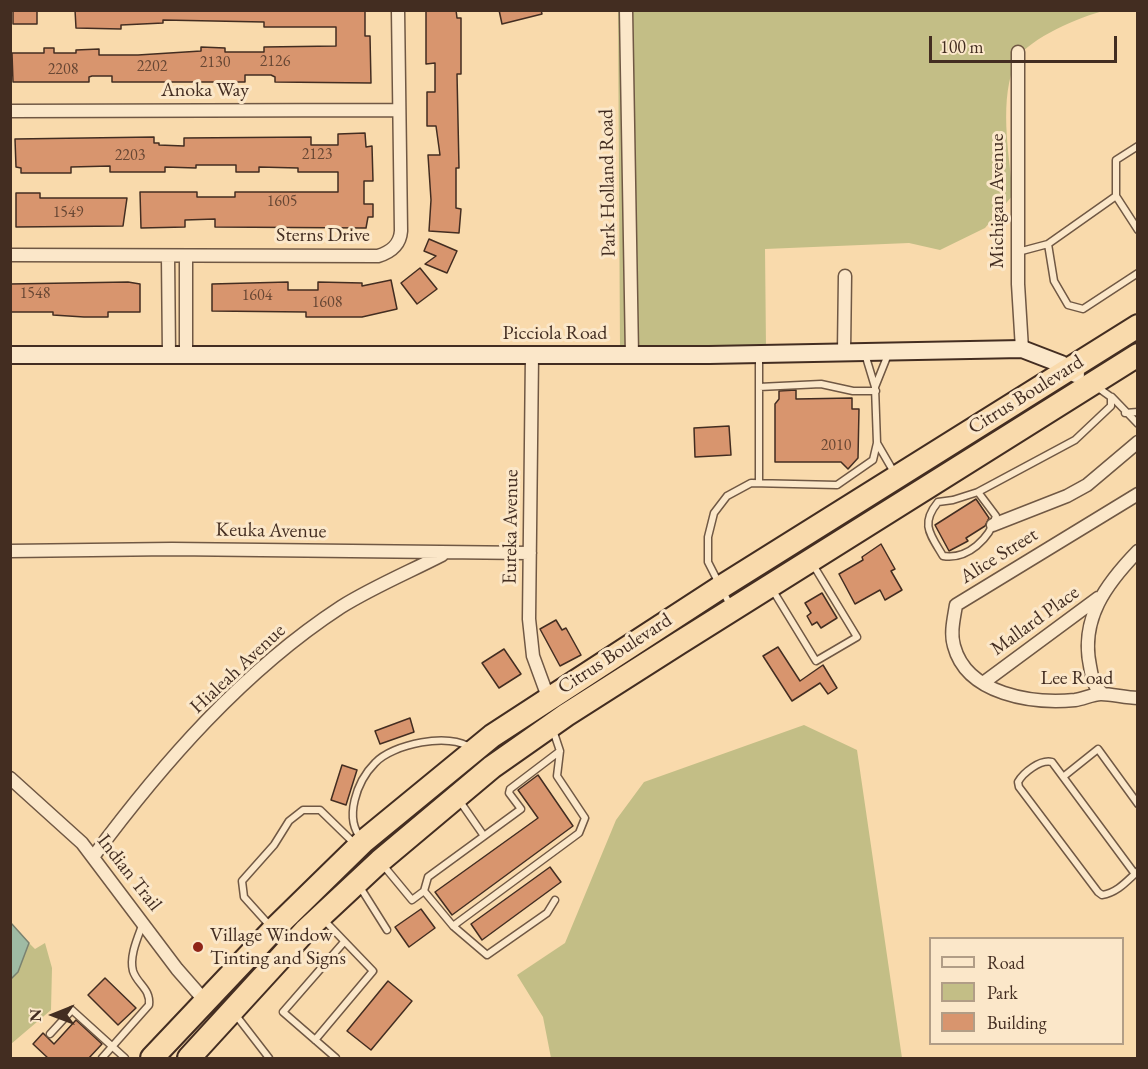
<!DOCTYPE html>
<style>
body{margin:0}
#map{position:relative;width:1148px;height:1069px;overflow:hidden;background:#f9daac;font-family:"EB Garamond",serif}
canvas{display:block}
.frame{position:absolute;inset:0;border:12px solid #432d21;pointer-events:none}
.legend{position:absolute;left:929px;top:937px;width:195px;height:108px;box-sizing:border-box;background:#fbe7c9;border:2px solid #b19d86;margin:0;padding:8px 10px;list-style:none;font-size:18px;color:#432d21}
.legend li{display:flex;align-items:center;gap:12px;height:30px}
.legend b{width:30px;border:2px solid #b19d86}
.north{position:absolute;left:24px;top:985px;width:60px;height:60px;-webkit-text-stroke:4px #fbe7c9;paint-order:stroke;rotate:269deg;font-size:16px;font-weight:700;line-height:24px;text-align:center;color:#432d21}
.north::after{content:'';display:block;margin:auto;width:21px;height:27px;background:#432d21;clip-path:polygon(50% 0,100% 100%,50% 72%,0 100%)}
.scale{position:absolute;left:929px;top:36px;width:188px;height:27px;box-sizing:border-box;border:3px solid #432d21;border-top:0;padding-left:8px;font-size:18px;line-height:21px;white-space:nowrap;color:#432d21;-webkit-text-stroke:4px #fbe7c9;paint-order:stroke}
</style>
<div id="map">
<canvas width="1148" height="1069"></canvas>
<div class="frame"></div>
<ul class="legend">
<li><b style="height:8px;background:#fbe7c9"></b>Road</li>
<li><b style="height:16px;background:#c3be86"></b>Park</li>
<li><b style="height:16px;background:#d8956e"></b>Building</li>
</ul>
<div class="north">N</div>
<div class="scale">100 m</div>
</div>
<script>
const context = document.querySelector('canvas').getContext('2d');
context.lineJoin = 'round';
function paint(path, color) { context.fillStyle = color; context.fill(path, 'evenodd'); }
function trace(path, color, width, dash) { context.strokeStyle = color; context.lineWidth = width; context.lineCap = dash ? 'butt' : 'round'; context.setLineDash(dash || []); context.stroke(path); }
function label(font, color, halo, rows, align = 'center') {
  context.font = font + ' "EB Garamond",serif'; context.lineWidth = 6; context.setLineDash([]); context.textBaseline = 'middle'; context.strokeStyle = halo; context.fillStyle = color; for (const [text, x, y, turn = 0] of rows) {
    context.save(); context.translate(x, y); context.rotate((+turn || 0) * Math.PI / 180); context.textAlign = isNaN(turn) ? turn : align; if (halo) context.strokeText(text, 0, 0); context.fillText(text, 0, 0); context.restore();
  }
}
paint(new Path2D(`
 M618 11H1104C1083 15 1028 39 1017 59 998 97 1009 155 1013 195L985 228 940 250 909 243 765 249 766 347 620 348Z
 M804 725 857 750 902 1058H551L543 1017 517 975 565 943 616 820 644 782Z
 M29 943 35 949 45 943 52 968 51 1010 11 1044 10 979 18 972Z`), '#c3be86');
const water = new Path2D(`
 M11 923 29 943 18 972 11 979Z`);
paint(water, '#9fbba4');
trace(water, '#7a8270', 1.5);
const building = new Path2D(`
 M13 10H37V24H13Z
 M75 10H365V36H370L371 83 275 82V77L271 75H245V82H112V76H92L89 77V82H13L12 53H44V48H54V53H76V50L99 49V55H138L201 51V47L225 48V52H264V47L336 46V27H264V22L163 20V23L121 25V29L76 28Z
 M426 10H456L457 18H461V74H457L459 168H456V208L461 209 459 233 429 231 431 200 428 155H440L436 126H427V92H435V63L426 64Z
 M499 10H541L542 14 502 24Z
 M365 133 366 147 372 146 373 181H364V204H373V217H368L366 228 215 227V219L185 220V227L141 228 140 192H197V197H235V192H338V172H298V168L259 167V172H236V165H196V168L165 167V172H110V166L71 167V173H21V168L16 167 15 139 154 137V143H159V145L184 146V138L311 137V145H338V134Z
 M16 193H40V198H127L123 226 16 227Z
 M429 239 457 251 447 273 425 264 436 256 424 251Z
 M420 268 437 289 417 304 401 283Z
 M391 280 397 309 362 317H306V312L212 311V284L288 282V290H318V282L362 283V286Z
 M128 282 140 284V312H108V317H84L53 315V312H10V284Z
 M796 390V399L852 398V409H859L858 458 848 469 841 462H775V404L779 399V391Z
 M729 426 731 455 695 457 694 428Z
 M976 499 989 518 985 526 966 538 968 541 949 551 935 525Z
 M881 544 895 569 891 571 902 590 885 600 880 590 855 604 839 574 863 560 862 557Z
 M822 593 837 618 821 628 817 622 812 625 807 616 811 613 805 603Z
 M556 620 562 630 566 628 581 655 560 666 540 629Z
 M778 647 800 681 823 665 837 688 828 694 820 683 792 701 763 656Z
 M504 649 521 674 499 688 482 663Z
 M410 718 414 732 380 744 375 731Z
 M342 765 357 770 346 805 331 800Z
 M538 775 573 826 452 915 435 892 538 818 518 790Z
 M550 867 561 882 482 940 471 924Z
 M421 909 435 928 409 947 395 927Z
 M105 978 136 1008 118 1025 88 995Z
 M388 981 412 1001 371 1050 347 1031Z
 M76 1020 102 1044 88 1059H49L33 1044 43 1033 54 1044Z`);
paint(building, '#d8956e');
trace(building, '#432d21', 1.5);
const lane = new Path2D(`
 M1116 196 1138 230
 M1048 244 1054 281 1068 305 1083 309 1138 273
 M1018 252 1048 244 1116 196V160L1138 146
 M865 354 875 387 889 352
 M759 355V483
 M759 387 821 384 853 391H876
 M1112 397 1138 424
 M1125 413 1138 412
 M877 443 895 474
 M978 492 996 516C990 538 968 560 943 556 930 534 920 524 938 502L953 500Z
 M978 492 1075 440 1111 406V397L1097 387
 M772 589 816 661 857 637 812 563
 M730 605 708 562V537L714 513 727 496 751 483 837 485 873 460 877 443 875 387
 M1063 777 1098 749 1138 804
 M459 800 484 836
 M362 839C343 819 357 781 375 763 392 744 450 732 471 748
 M383 865 412 900 424 891 453 926 579 833 585 818 557 776 560 751 553 730
 M1135 874 1052 762C1040 759 1023 773 1018 782L1019 787 1098 892 1102 895C1117 893 1127 881 1138 871
 M360 887 387 930
 M424 891 428 877 521 809 509 793 510 789 560 751
 M453 926 487 955 547 913 555 900
 M271 927 244 897 242 881 274 845 289 821 303 810H320L356 845
 M235 1014 269 1058
 M50 1034 72 1010 125 1058
 M315 1040 373 971 324 920
 M102 1058 149 1005C151 989 137 984 133 971 129 956 138 937 143 923
 M336 1058 283 1012 344 942`);
const street = new Path2D(`
 M626 10 632 355
 M1018 52V284L1022 349
 M10 111 399 110
 M10 255 378 256C391 252 400 245 401 231L398 10
 M168 256 169 355
 M186 256V355
 M844 351 845 276
 M532 355 529 619 533 656 548 697
 M1138 494 956 605C954 618 950 633 954 646 967 695 1033 704 1075 700 1083 699 1093 694 1101 694 1113 694 1125 698 1138 698
 M993 525 1067 496 1087 485 1138 442
 M10 551 172 549 530 553
 M983 683 1098 598
 M1103 694C1093 687 1092 677 1090 666 1080 619 1106 584 1138 551
 M10 778 82 843 177 969 205 1001
 M93 857C162 764 243 671 341 607 373 587 409 572 442 555`);
const secondary = new Path2D(`
 M10 355H709L1022 349 1061 364 1076 374`);
const highway = new Path2D(`
 M152 1058 274 929 364 841 492 736 721 587 1138 326
 M189 1058 306 930 380 861 492 767 566 715 679 643 1138 355`);
trace(lane, '#705844', 9);
trace(street, '#705844', 15);
trace(secondary, '#432d21', 20);
trace(highway, '#432d21', 26);
trace(lane, '#fbe7c9', 6);
trace(street, '#fbe7c9', 12);
trace(secondary, '#fbe7c9', 16);
trace(highway, '#f9daac', 22);
for (const [x, y, r, color] of [
 [198,947,6,"#8f2418"]
]) { const dot = new Path2D(); dot.arc(x, y, r, 0, 2 * Math.PI); context.fillStyle = color; context.fill(dot); trace(dot, '#fbe7c9', 2); }
label('16px', '#684734', null, [
 ["2126",275,62],
 ["2130",215,63],
 ["2202",152,67],
 ["2208",63,70],
 ["2123",317,155],
 ["2203",130,156],
 ["1605",282,202],
 ["1549",68,213],
 ["1548",35,294],
 ["1604",257,296],
 ["1608",327,303],
 ["2010",836,446]
]);
label('20px', '#432d21', '#fbe7c9', [
 ["Anoka Way",205,91],
 ["Park Holland Road",608,183,-91],
 ["Michigan Avenue",998,201,-90],
 ["Sterns Drive",323,236],
 ["Picciola Road",555,334],
 ["Citrus Boulevard",1026,395,-32],
 ["Eureka Avenue",511,527,-89],
 ["Keuka Avenue",271,531,1],
 ["Alice Street",999,556,-32],
 ["Mallard Place",1035,621,-36],
 ["Citrus Boulevard",615,654,-33],
 ["Hialeah Avenue",238,669,-43],
 ["Lee Road",1077,679],
 ["Indian Trail",129,873,52]
]);
label('20px', '#432d21', '#fbe7c9', [
 ["Village Window",210,936],
 ["Tinting and Signs",210,959]
], 'left');
</script>
